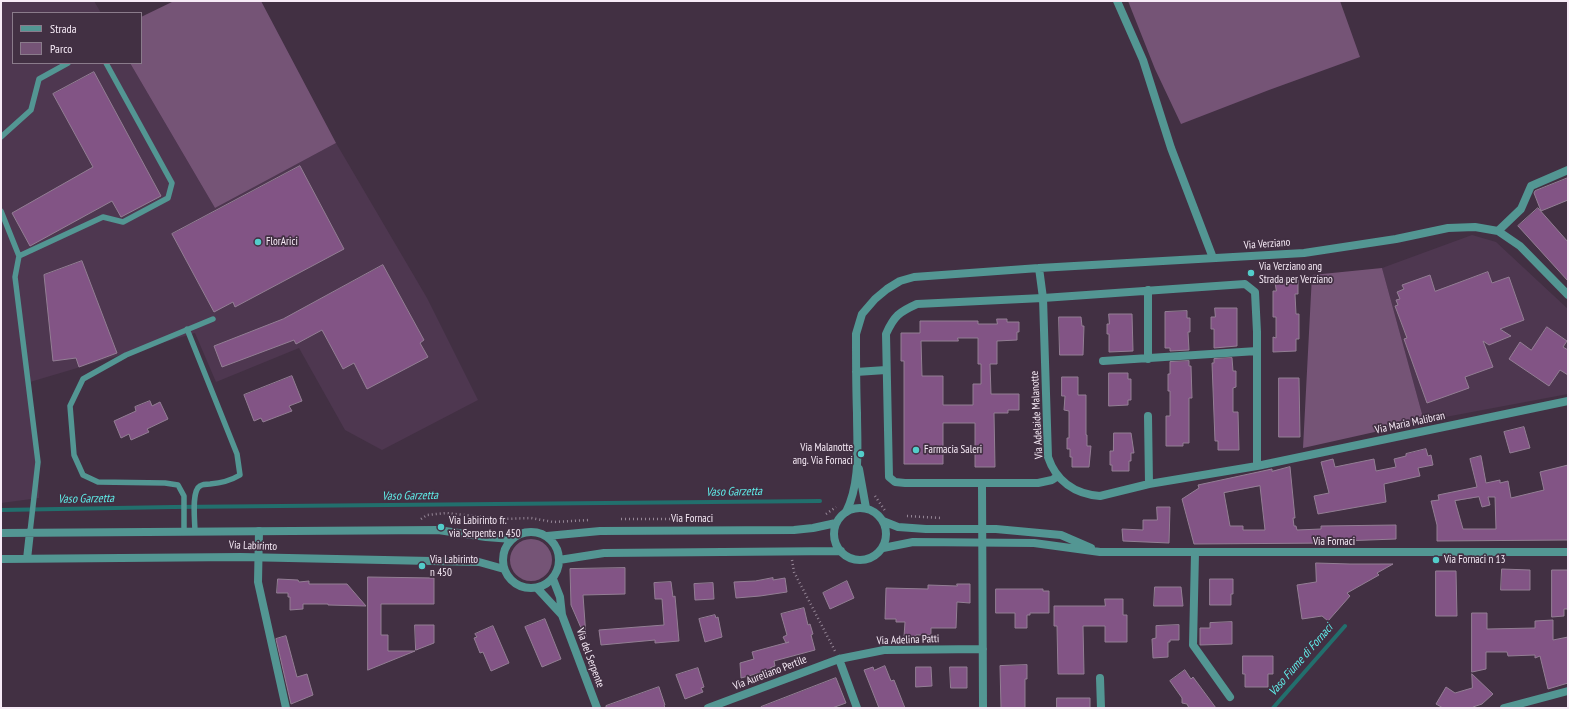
<!DOCTYPE html>
<style>
body{margin:0}
#map{position:relative;width:1569px;height:709px;overflow:hidden;background:#423043;font-family:"PT Sans Narrow",sans-serif}
canvas{display:block}
.frame{position:absolute;inset:0;border:2px solid #f7ebf7;pointer-events:none}
.legend{position:absolute;left:12px;top:12px;width:130px;height:52px;box-sizing:border-box;background:#423043;border:1px solid #8a7b8b;margin:0;padding:5px 7px;list-style:none;font-size:12px;color:#f7ebf7}
.legend li{display:flex;align-items:center;gap:8px;height:20px}
.legend b{width:20px;border:1px solid #8a7b8b}
</style>
<div id="map">
<canvas width="1569" height="709"></canvas>
<div class="frame"></div>
<ul class="legend">
<li><b style="height:5px;background:#539693"></b>Strada</li>
<li><b style="height:11px;background:#755476"></b>Parco</li>
</ul>
</div>
<script>
const context = document.querySelector('canvas').getContext('2d');
context.lineJoin = 'round';
function paint(path, color) { context.fillStyle = color; context.fill(path, 'evenodd'); }
function trace(path, color, width, dash) { context.strokeStyle = color; context.lineWidth = width; context.lineCap = dash ? 'butt' : 'round'; context.setLineDash(dash || []); context.stroke(path); }
function label(font, color, halo, rows, align = 'center') {
  context.font = font + ' "PT Sans Narrow",sans-serif'; context.lineWidth = 3.5; context.setLineDash([]); context.textBaseline = 'middle'; context.strokeStyle = halo; context.fillStyle = color; for (const [text, x, y, turn = 0] of rows) {
    context.save(); context.translate(x, y); context.rotate((+turn || 0) * Math.PI / 180); context.textAlign = isNaN(turn) ? turn : align; if (halo) context.strokeText(text, 0, 0); context.fillText(text, 0, 0); context.restore();
  }
}
paint(new Path2D(`
 M1 1H94L101 13H13V63H130L215 208 336 143 427 298 478 400 382 450 345 430 299 348 216 382 195 333 30 382 38 450 39 498 1 503Z
 M1472 235 1496 242 1568 309V394L1424 421 1382 268Z`), '#4e3750');
paint(new Path2D(`
 M174 1H261L336 143 215 208 130 63H141V17Z
 M1128 1H1340L1360 57 1269 90 1181 124 1155 69Z
 M1382 268 1424 421 1303 448 1312 275Z
 M510 560a21 21 0 1 1 42 0a21 21 0 1 1-42 0Z`), '#755476');
trace(new Path2D(`
 M1 510 173 507 820 501
 M1273 708 1345 626`), '#226f6d', 4);
const building = new Path2D(`
 M94 72 161 196 121 217 112 201 30 246 12 213 93 167 53 94Z
 M300 166 344 249 235 307 233 302 214 312 172 234Z
 M1568 178V200L1541 211 1534 193 1535 191Z
 M1538 208 1568 242V281L1518 226Z
 M82 261 117 353 79 367 76 358 53 361 44 275Z
 M383 265 424 340 420 343 428 357 367 389 354 363 343 369 322 330 296 344 294 340 222 367 214 346 283 319Z
 M1488 272 1492 283 1509 277 1524 320 1500 329 1511 336 1489 345 1483 341 1493 367 1465 377 1469 388 1427 403 1404 339 1407 338 1395 306 1398 305 1396 300 1400 299 1397 292 1404 289 1402 285 1430 275 1435 291Z
 M1275 280H1298V294H1295L1296 314H1299V339H1296V351L1273 352V337L1276 338V317H1273V291H1276Z
 M1215 308H1237V346L1214 348V329H1211V317H1215Z
 M1187 311V318H1190V332H1188L1189 350 1170 351V348H1165V312Z
 M1109 314H1132L1133 351 1109 352V334H1107V324H1109Z
 M1059 317H1081L1082 326H1084L1083 355H1060Z
 M997 319H1007V322H1019V332H1017V340L997 341V364H990L991 394H1019V410H1008V413H994L995 467H975V423H943V464H904V361H901V333H920V321H978V324H997ZM958 338H978V364H981V384H973V405H943V376H922L921 341H958Z
 M1547 327 1567 341 1563 347 1568 350V375L1560 370 1549 386 1509 359 1520 342 1531 350Z
 M1232 358 1233 371H1236V387L1233 388V412H1238L1239 450H1218V441H1215L1212 363H1214V359Z
 M1189 361V366H1191L1192 398H1189V443H1183V446H1166V416H1170V391H1168V374H1170V362Z
 M1109 373H1128V379H1131V400H1128V405L1109 406Z
 M292 376 302 401 289 406 292 411 263 422 261 418 254 421 244 395Z
 M1062 377H1078V395H1086V435H1087V446H1091L1089 467H1072V457H1070V449H1067V438H1069V411L1064 410 1065 396H1062Z
 M1279 378H1299L1300 437H1279Z
 M150 401 152 406 160 402 168 419 147 429 149 432 131 440 129 434 121 438 114 421 136 411 135 407Z
 M1524 427 1530 448 1510 453 1504 432Z
 M1114 433H1131L1134 453H1131V461H1129V471H1112V465H1110V451H1113Z
 M1426 449 1428 456 1431 455 1433 465 1418 468 1420 476 1384 484 1386 502 1318 514 1314 496 1329 493 1321 462 1333 459 1335 467 1374 459 1376 471 1396 467 1394 459 1406 456V454Z
 M1481 456 1486 483 1500 480V483L1508 481 1511 498 1544 490 1540 472 1568 465V540L1437 541V525L1431 501 1439 500 1438 495 1477 487 1470 459ZM1479 497 1482 507 1490 505 1488 497H1495L1496 529H1463L1455 501Z
 M1290 467 1295 518H1293L1294 526H1296L1297 530 1321 529V526L1396 525V539L1342 541 1333 543 1194 544 1182 499 1199 488 1198 485 1272 469V471ZM1260 486 1265 530H1243V526H1230L1224 493Z
 M1157 507H1170L1169 543 1123 541 1122 529 1143 530V520H1157Z
 M1316 563 1350 564H1393L1377 573 1379 575 1347 593 1350 596 1328 621 1322 616 1302 619 1297 585 1316 582Z
 M625 568V594L583 595 586 637H585L571 605 570 569Z
 M1502 569 1530 570V590H1501Z
 M1552 570H1568V609H1564V616L1552 617Z
 M1436 571H1456L1457 616H1436Z
 M368 577 434 578V604H381V635H388V651H415L368 670Z
 M773 578V580L785 578 787 592 760 596 736 598 734 582 755 581Z
 M278 579 298 580 299 582 309 581V584H347L366 606 328 605V604H303V609L290 610V597H288V593H277Z
 M1210 579H1233V594H1231V605H1210Z
 M847 581 854 598 830 609 823 593Z
 M671 582 673 597 675 596 679 641 655 643V640L601 645 599 630 664 625 662 599H655L654 583Z
 M713 583 714 599 695 600 694 584Z
 M957 584H970V603L957 602 956 628H931V635H916V637H904L905 622H896V619H885L886 588 928 589V585L957 586Z
 M1155 587H1181L1183 606H1154Z
 M996 589H1043V591H1049V613H1030V615H1027V628H1015V613H996Z
 M1105 599H1123V615H1127V642H1105V626H1083L1084 674H1058L1057 626H1054V606H1105Z
 M804 608 808 625 810 624 813 634 811 635 815 650 774 661 775 666 770 668 771 670 741 678 740 663 754 659 752 652 789 642 786 643 783 637 787 635 781 614Z
 M1472 613H1487V629L1535 628V621L1553 620V640L1568 637V683L1548 689 1540 656 1535 658V655L1508 656 1507 652H1486V669L1472 672Z
 M715 615 716 618 718 617 722 637 705 642 699 619Z
 M545 619 561 659 542 667 525 627Z
 M1232 622V644L1200 645V628H1210V623Z
 M415 625H434V643L416 650Z
 M1179 625V640H1170V642H1168V657L1153 658 1152 639 1156 638V626Z
 M493 626 509 663 491 671 483 652 480 653 474 638 477 637 475 634Z
 M286 636 297 677 307 674 313 695 291 704 276 639Z
 M1243 656H1273V674H1268V687H1245V674H1243Z
 M1027 665V679H1025V708H1001L1000 666Z
 M885 666 891 681 894 680 905 708H879L864 670 873 667 874 670Z
 M916 667H931L932 686 916 687Z
 M950 667H967V688H951Z
 M698 668 704 687 701 688 703 692 685 699 676 675Z
 M1185 670 1191 679 1193 677 1216 708H1189L1187 704 1182 703V698L1170 681Z
 M1472 674 1493 694 1482 704 1473 707V708H1443L1436 704 1446 687 1455 693 1472 688Z
 M836 678 846 703 832 708H761V707Z
 M659 687 665 705H664L665 708H606V706Z
 M1057 698H1090V708H1057Z`);
paint(building, '#825485');
trace(building, '#937e94', 1);
trace(new Path2D(`
 M875 496 886 512
 M826 514 836 507
 M907 516 942 518
 M421 519 427 515 446 513 502 519 531 518 553 522 590 520
 M621 519H708
 M792 560 794 572 835 651`), '#968797', 2.5, [1, 3]);
trace(new Path2D(`
 M1 137 31 110 39 79 68 63
 M1 211 19 256 15 277 38 462 30 532
 M19 256 103 217 123 222 168 198 172 183 106 63
 M187 329 237 454 240 475C230 481 222 483 210 484 207 484 203 484 200 486 191 491 195 522 195 532
 M184 532V496L178 485 165 483 98 482 83 475 74 455 70 406 83 379 126 355 213 319`), '#539693', 5.5);
trace(new Path2D(`
 M1117 1 1143 60 1171 148 1213 258
 M1498 231 1521 209 1531 186 1568 170
 M1039 268 1043 298 1048 457C1056 481 1075 494 1100 496L1149 484 1257 466 1568 401
 M1148 359V290
 M1103 361 1257 351
 M856 372 886 370
 M1148 416 1149 484
 M859 469 866 508
 M1058 476 1052 480 1038 483H905L895 482 889 477 886 334C894 316 899 312 917 304L1043 298 1245 284 1255 292 1257 332V466
 M982 483 983 708
 M846 512C861 482 857 446 857 413 856 387 856 360 856 334L862 314 875 299 887 289 900 281 914 277 1039 268 1304 253 1396 239 1448 228 1475 227 1498 231 1520 246 1568 295
 M259 531 258 582 286 708
 M1195 553 1193 645 1230 697
 M1100 678 1101 708
 M708 708 839 659
 M857 708 839 659 884 650 983 649
 M1504 708 1568 691`), '#539693', 8);
trace(new Path2D(`
 M834 534a26 26 0 1 1 52 0a26 26 0 1 1-52 0Z
 M883 521 898 527 926 529H996L1061 535 1091 548
 M503 560a28 28 0 1 1 56 0a28 28 0 1 1-56 0Z
 M1 533 438 530 486 537 512 539
 M547 536 600 531 794 530 813 528 836 523
 M883 548 913 542 1034 543 1100 552H1568
 M1 559 241 557 479 562 504 569
 M27 559 30 532
 M559 560 604 553 841 551
 M553 579 560 597 562 615 597 708
 M537 588 562 615`), '#539693', 8);
for (const [x, y, r, color] of [
 [258,242,4,"#53cdca"],
 [1251,273,4,"#53cdca"],
 [916,450,4,"#53cdca"],
 [861,454,4,"#53cdca"],
 [441,527,4,"#53cdca"],
 [1436,560,4,"#53cdca"],
 [422,566,4,"#53cdca"]
]) { const dot = new Path2D(); dot.arc(x, y, r, 0, 2 * Math.PI); context.fillStyle = color; context.fill(dot); trace(dot, '#423043', 1.5); }
label('11px', '#f7ebf7', '#423043', [
 ["FlorArici",266,242],
 ["Via Verziano ang",1259,267],
 ["Strada per Verziano",1259,280],
 ["Via Malanotte",853,448,"right"],
 ["ang. Via Fornaci",853,461,"right"],
 ["Farmacia Saleri",924,450],
 ["Via Labirinto fr.",449,521],
 ["via Serpente n 450",449,534],
 ["Via Labirinto",430,560],
 ["n 450",430,573],
 ["Via Fornaci n 13",1444,560]
], 'left');
label('11px', '#f7ebf7', '#423043', [
 ["Via Verziano",1267,244,-4],
 ["Via Adelaide Malanotte",1037,415,-93],
 ["Via Maria Malibran",1410,423,-12],
 ["Via Fornaci",692,519],
 ["Via Fornaci",1334,542],
 ["Via Labirinto",253,546,2],
 ["Via Adelina Patti",908,640,-2],
 ["Via del Serpente",590,658,70],
 ["Via Aureliano Pertile",770,673,-21]
]);
label('italic 12px', '#5fede9', '#423043', [
 ["Vaso Garzetta",734,492,-1],
 ["Vaso Garzetta",410,496,-1],
 ["Vaso Garzetta",86,499,-1],
 ["Vaso Fiume di Fornaci",1301,660,-49]
]);
</script>
